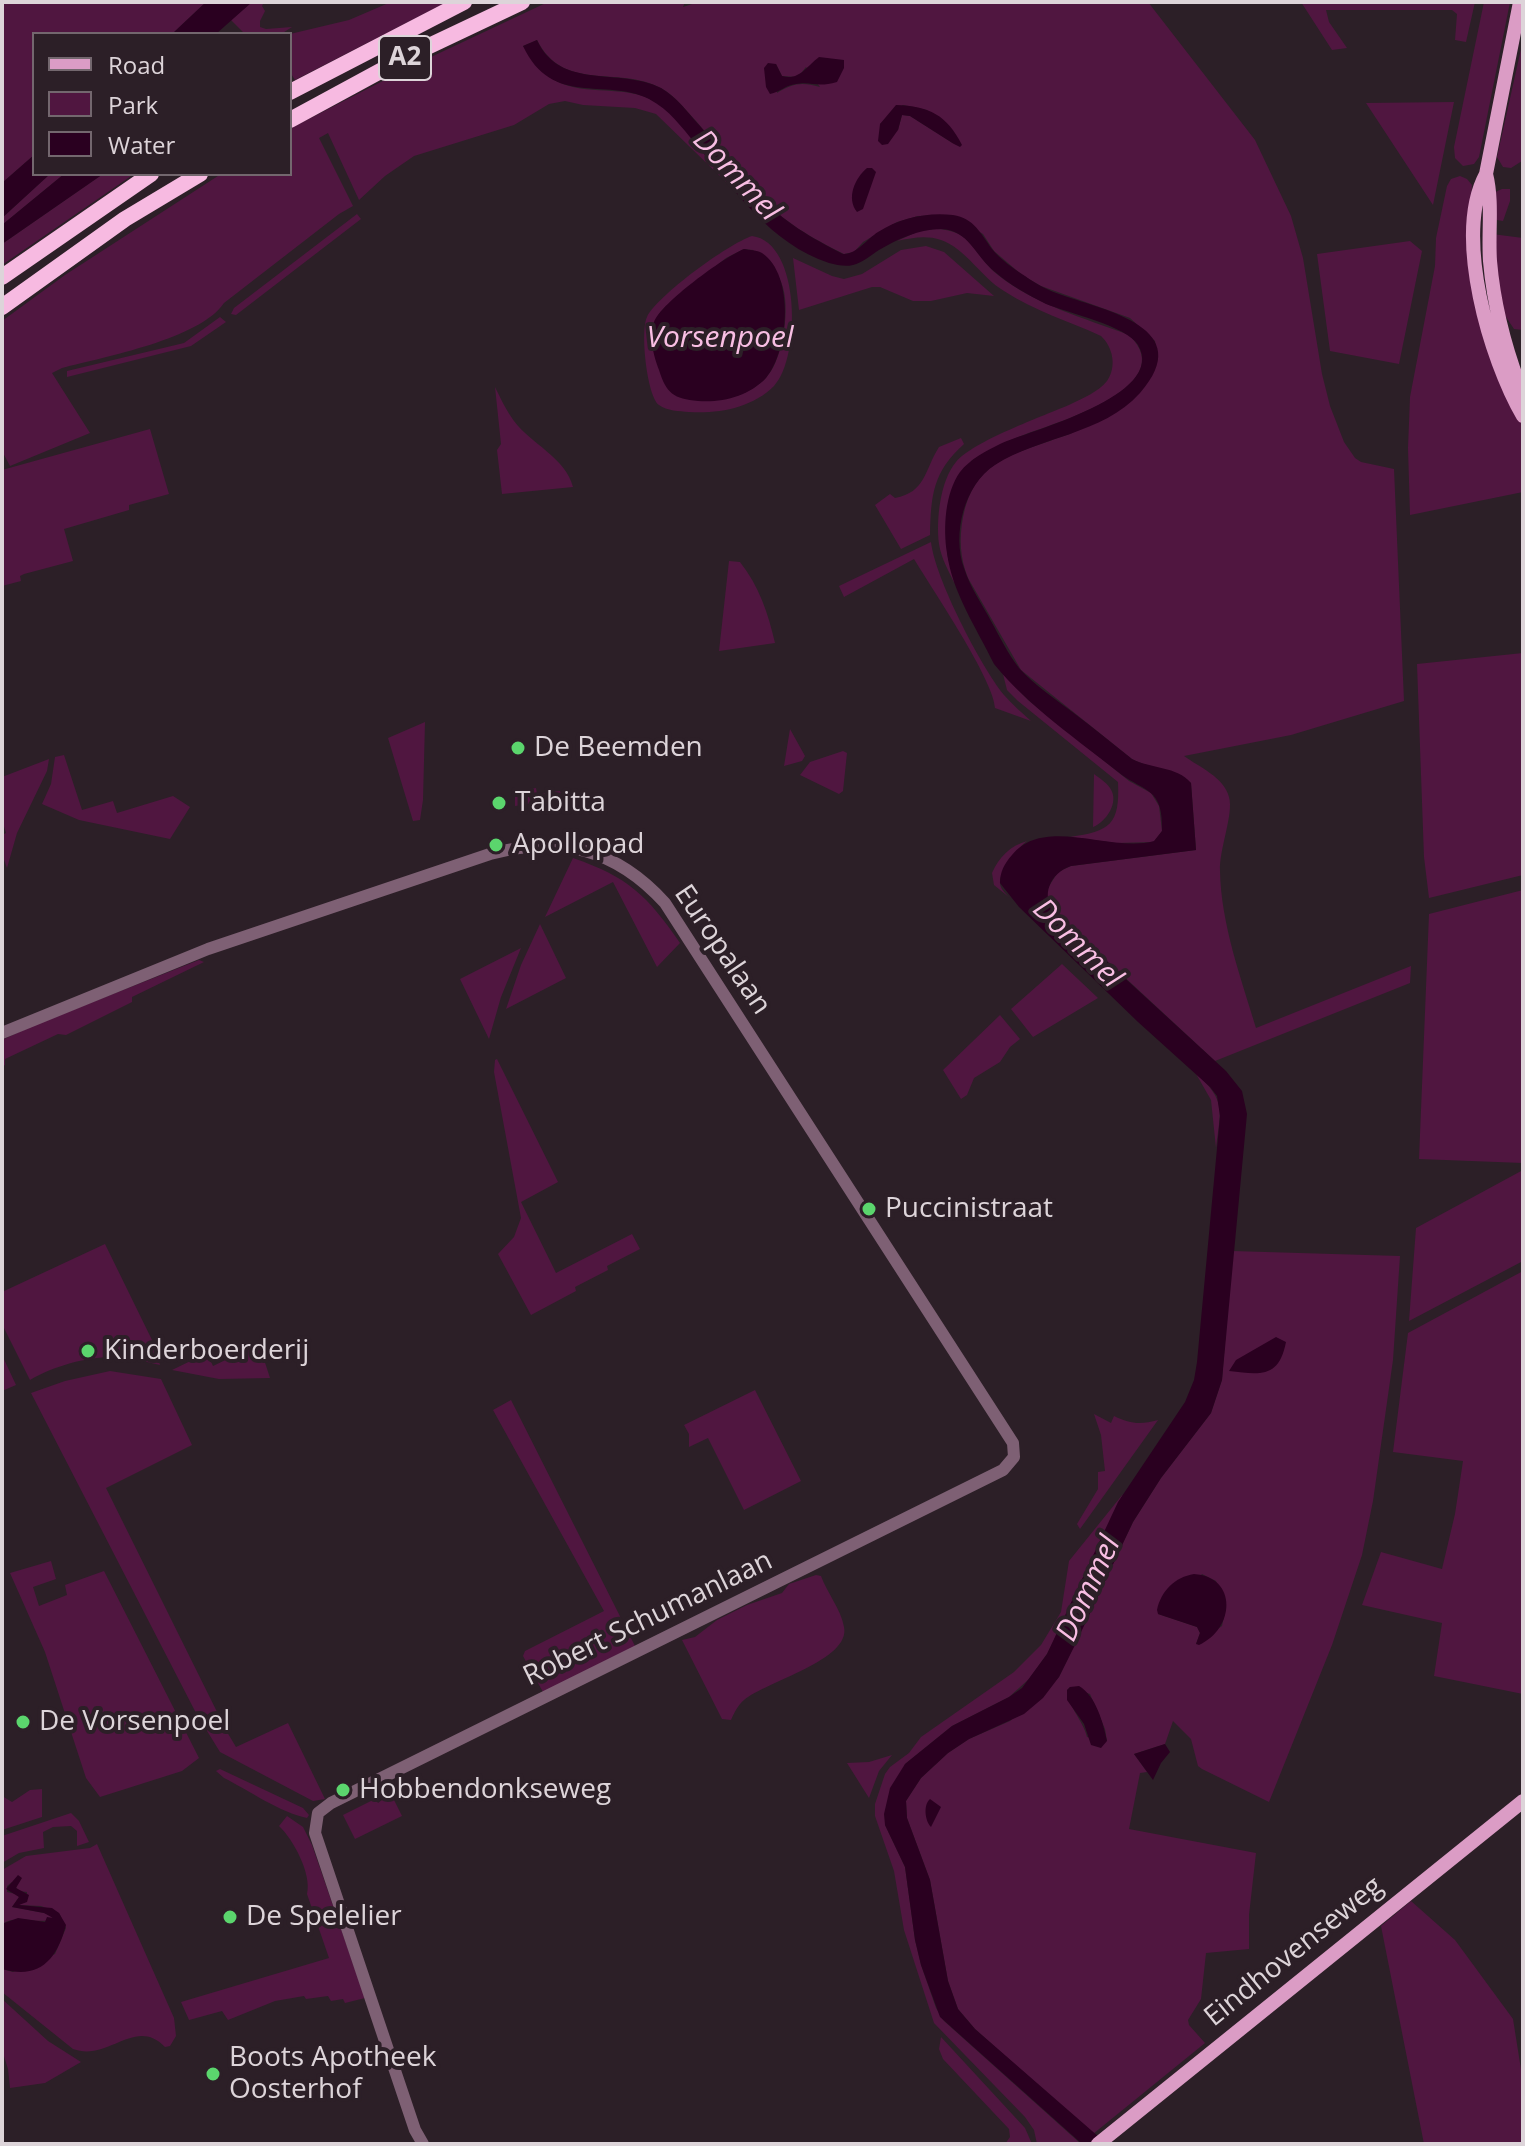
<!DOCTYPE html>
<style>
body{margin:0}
#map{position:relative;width:1525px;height:2146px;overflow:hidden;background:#2c1f27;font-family:"Open Sans",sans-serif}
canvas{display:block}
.frame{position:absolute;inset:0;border:4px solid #ddd4d9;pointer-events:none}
.legend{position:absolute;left:32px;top:32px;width:260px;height:144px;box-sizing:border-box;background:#2c1f27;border:2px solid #73676e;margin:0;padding:10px 14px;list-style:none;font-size:24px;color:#ddd4d9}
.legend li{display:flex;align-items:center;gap:16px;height:40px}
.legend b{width:40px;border:2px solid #73676e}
</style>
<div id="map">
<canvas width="1525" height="2146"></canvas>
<div class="frame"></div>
<ul class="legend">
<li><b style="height:10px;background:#db9cc5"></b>Road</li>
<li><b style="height:22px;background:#501640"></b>Park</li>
<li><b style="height:22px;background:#2a0020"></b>Water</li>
</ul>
</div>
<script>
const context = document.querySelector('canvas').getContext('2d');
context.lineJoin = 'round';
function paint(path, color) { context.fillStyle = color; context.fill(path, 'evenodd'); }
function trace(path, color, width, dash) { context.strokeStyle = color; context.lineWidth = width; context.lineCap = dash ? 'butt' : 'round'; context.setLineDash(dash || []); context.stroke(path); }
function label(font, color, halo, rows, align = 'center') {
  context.font = font + ' "Open Sans",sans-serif'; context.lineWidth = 8; context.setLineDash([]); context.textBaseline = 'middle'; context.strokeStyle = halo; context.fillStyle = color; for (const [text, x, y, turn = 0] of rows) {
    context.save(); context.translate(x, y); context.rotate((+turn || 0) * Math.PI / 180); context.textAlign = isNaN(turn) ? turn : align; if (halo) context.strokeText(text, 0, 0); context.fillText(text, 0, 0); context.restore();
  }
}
paint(new Path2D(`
 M2 2H206L172 34H34V155L2 183Z
 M252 2H264L262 6 265 11 260 21V27L266 29 292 27 281 34H245L231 20Z
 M391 2H447L295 80 290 72V34L349 20Z
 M548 2H685L683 7 698 2H1148L1255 140 1291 216 1303 258 1322 374 1330 406 1344 442 1355 458 1361 462 1394 469 1404 701 1291 735 1184 756C1199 767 1224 777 1229 797 1234 814 1219 849 1220 871 1221 924 1241 978 1256 1028L1411 966 1410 983 1215 1061 1049 907 1046 891 1058 872 1071 866 1196 850 1191 783C1172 768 1153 770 1132 759L1021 670 968 578C960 558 959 539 963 517 973 466 1005 456 1050 441 1059 437 1071 435 1079 429 1107 409 1132 382 1158 359L1155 341 1130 318 1041 286 1022 275 994 251 983 234 951 215 918 216 897 222 863 242 854 252 844 254C812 238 783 222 759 195 737 171 718 146 696 121 685 109 675 96 661 88 617 65 564 93 537 40L523 46C532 57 540 71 551 78 580 97 618 85 648 98 679 112 706 156 727 183L656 114 635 108 583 105 565 101 549 104 514 125 414 156 385 176 359 200 328 133 319 138 353 206 339 214 224 303C200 339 104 357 62 368L52 373 90 433 10 466 2 451V321L65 275 221 174H290V129L297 125 414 65ZM776 64 782 76 798 77 806 67 820 87C802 82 793 83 777 93ZM903 105 927 110 954 144 910 116 902 115 898 130 880 124Z
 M1301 2H1475L1466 42 1455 40 1457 14 1452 10H1326L1329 22 1347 48 1332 50Z
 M1484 2H1510L1479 157 1474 164 1463 166 1455 158 1454 147Z
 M1523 40 1522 161 1511 168 1503 167 1497 157Z
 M1454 102 1433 205 1366 103Z
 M50 174H64L2 225V218Z
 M103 174H134L2 265V244Z
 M1460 176 1467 179 1472 185 1470 223 1510 402 1523 425V492L1410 515 1408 448 1410 397 1435 266 1436 238 1447 186 1451 179Z
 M1502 189H1510V201L1503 221 1491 219 1493 193Z
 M357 214 361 219 236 315 231 314 234 308Z
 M936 229C974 230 973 255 998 275 1036 305 1084 318 1129 335 1182 386 1058 422 1026 434 1007 441 988 450 971 461L947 554 955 584C949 572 941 558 939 544 936 520 940 481 956 462 973 441 1044 416 1071 404 1083 398 1098 392 1107 381 1117 367 1113 347 1101 336 1069 321 1034 311 1004 291 982 278 965 248 941 240 926 235 912 238 897 241L919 231Z
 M1492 234 1523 238V330L1514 329 1500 308Z
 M752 236C801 242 801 358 774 386 752 408 718 414 689 412 679 411 667 411 659 405 647 396 640 331 647 317 658 295 728 244 752 236ZM744 249 753 250C761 259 773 268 779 278 792 299 784 351 771 371 763 384 750 391 736 396L656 360C652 340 649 324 664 308L726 258Z
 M1410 241 1422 251 1399 364 1330 351 1317 254Z
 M926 246 944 252 994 296 967 293 931 301H913L880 287H872L799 310 793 258 832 276 844 279 862 274 901 250Z
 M220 317 226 322 191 346 67 377V371L184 343Z
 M495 387C501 399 506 410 514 421 530 443 566 458 573 487L502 494 497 450 501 444Z
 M150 429 169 494 129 505V510L64 529 73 561 24 574 20 576 21 581 2 586V470Z
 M961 438 964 444C933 472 931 494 930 535L901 549 875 505 890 494 895 498C926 492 924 471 939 447Z
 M931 542C935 578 980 665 1004 695 1012 704 1022 713 1031 721L995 708C994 680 932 589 914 559L844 597 839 586Z
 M729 561 740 562C759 586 768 613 775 643L719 651Z
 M1523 653V875L1429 898 1424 857 1417 664Z
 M1003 674 1028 700 1098 756 1129 781 1151 793 1159 806 1162 831 1154 842 1116 843 1070 837C1110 831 1120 825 1118 782L1018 701 1007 690Z
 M425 722 423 800 420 820 413 821 388 738Z
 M790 729 805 756 802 761 784 766Z
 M843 751 847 753 843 791 839 794 800 775 810 762Z
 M64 755 82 810 113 801 117 813 173 796 190 807 170 839 79 820 42 804 51 784 55 757Z
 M49 759 47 771 17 833 7 868 2 854V835L6 833 2 820V777Z
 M1094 774C1099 778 1106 782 1110 788 1120 802 1106 822 1093 827Z
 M536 788 537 794 560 791 561 795 579 792 577 798 515 806V791Z
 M1027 841C1019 846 1000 872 1000 881 999 888 1006 894 1010 898L994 885 992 873C999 857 1010 846 1027 841Z
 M573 858C628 877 647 895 680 943L657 967 613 882 545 917Z
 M1523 890V1163L1419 1159 1429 914Z
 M540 924 566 978 506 1009 521 965Z
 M521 948 501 997 489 1039 460 979Z
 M199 960 204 962 132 997V1002L66 1035 58 1034 5 1059V1065L2 1067V1040L32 1026Z
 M1062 964 1098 998 1033 1037 1011 1009Z
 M1000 1015 1020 1039 1010 1047 1000 1062 974 1078 967 1095 961 1099 943 1070Z
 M497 1059 558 1182 521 1202 556 1273 632 1234 640 1249 607 1266 608 1270 575 1287 576 1291 531 1315 498 1254 514 1237 521 1218 494 1072 495 1060Z
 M1195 1072C1226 1101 1221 1108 1216 1148L1211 1100Z
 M1523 1170V1261L1409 1321 1416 1228Z
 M105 1244 153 1342 160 1365C146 1362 131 1357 116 1357 89 1356 53 1366 30 1380L2 1324V1292Z
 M1232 1251 1400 1256 1393 1360 1373 1501 1362 1555 1332 1645 1269 1802 1202 1769 1198 1766 1191 1739 1173 1721 1165 1744 1134 1754 1147 1772 1140 1773 1129 1829 1256 1853 1249 1915V1949L1206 1953 1201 1999 1188 2020 1189 2025 1205 2043 1093 2134 975 2029 958 2009 948 1981 930 1880 907 1818 906 1801 921 1778 948 1753 969 1739 1010 1721 1059 1677 1133 1522 1161 1478 1211 1413 1222 1380ZM1202 1574 1216 1581 1226 1607 1222 1626 1196 1644 1200 1633 1197 1627 1158 1614ZM1070 1687 1090 1694 1105 1729 1107 1741 1087 1737C1083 1720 1068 1707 1067 1690Z
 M1523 1271V1694L1434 1676 1442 1623 1362 1605 1381 1552 1442 1569 1455 1514 1463 1461 1393 1452 1408 1333Z
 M259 1344 270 1378 219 1379 172 1370 207 1353 213 1366Z
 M2 1355 16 1385 2 1391Z
 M110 1371 161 1379 192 1445 106 1488 227 1732 236 1747 288 1723 325 1799 313 1801 220 1752 196 1713 31 1393 65 1381Z
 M755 1390 801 1481 744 1510 708 1438 689 1447V1434L684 1425Z
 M511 1400 636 1648 543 1692 523 1656 525 1651 604 1611 493 1410Z
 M1094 1414 1111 1423 1114 1416C1130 1424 1141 1425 1158 1420L1080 1529 1077 1524 1098 1489V1472L1105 1471 1101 1435Z
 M1123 1494 1062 1624 1047 1654 1029 1679 1009 1697 952 1726 905 1764 885 1825 905 1867 915 1940 921 1965 936 2008 944 2021 1081 2144H1037L1034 2130 1025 2117 934 2023 904 1930 894 1871 875 1816V1804L885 1774 890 1767 909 1753 921 1737 1014 1672 1041 1645 1061 1612 1069 1561Z
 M51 1561 56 1579 33 1587 39 1606 67 1595 65 1585 104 1571 199 1758 182 1771 100 1797 86 1778 45 1652 10 1573Z
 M816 1575 821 1576C827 1593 841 1609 844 1627 851 1660 767 1681 744 1700 738 1705 734 1713 731 1720L722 1719 682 1640 695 1637 717 1620 747 1605 782 1593 789 1584Z
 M892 1755 879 1771 869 1798 847 1763 869 1762Z
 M220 1769 303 1808 309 1815 307 1818C281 1813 248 1790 224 1778L216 1771Z
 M42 1789V1817L2 1830V1796L12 1802 30 1790Z
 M390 1792 402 1816 355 1839 343 1815 375 1799 378 1803 382 1800 381 1796Z
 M71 1813 79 1821 89 1842 77 1846V1831L71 1826 53 1827 43 1832 44 1848 19 1853 2 1863V1836Z
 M287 1816 303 1827 312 1845 365 1998 345 2003 343 1999 331 2001 328 1996 306 1999 304 1996 275 2001 228 2020 222 2011 189 2020 181 2002 329 1958 307 1894C312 1874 293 1839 279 1826Z
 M97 1844 174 2018 176 2036 170 2046 165 2047C135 2016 109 2062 73 2049L2 1992V1969L13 1972 55 1954 66 1928 59 1913 41 1906 19 1905 27 1899V1892L19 1891 12 1882 7 1886V1892L16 1894 19 1897 12 1907 44 1913 50 1914 53 1919C35 1925 19 1913 2 1924V1870L26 1856 90 1848Z
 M1411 1901 1455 1940 1513 2019 1523 2082V2144H1424L1381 1926Z
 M2 1999 48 2041 81 2062 45 2083 10 2088 8 2069 2 2050Z
 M941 2037 1025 2128 1032 2144H1005L1010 2137 1009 2129 943 2059 939 2049Z`), '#501640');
paint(new Path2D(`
 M206 2H252L216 34H172Z
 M537 40C560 91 620 67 661 88 678 98 687 112 700 126 720 149 739 173 759 195 783 222 812 238 843 254 856 255 867 239 878 232 900 218 927 212 953 215 974 218 981 234 992 249 1000 259 1014 269 1025 276 1036 284 1049 291 1062 295 1107 311 1197 328 1140 393 1102 435 1040 436 995 465 964 485 952 534 964 568 970 587 982 604 991 621 1000 637 1008 654 1019 668 1035 686 1057 700 1075 714 1095 729 1113 744 1132 759 1151 769 1177 766 1191 783L1196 850 1071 866C1050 873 1040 896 1055 914L1226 1071 1242 1091 1247 1114 1222 1380 1211 1413 1161 1478 1133 1522 1074 1647 1059 1677 1043 1698 1024 1714 969 1739 948 1753 921 1778 906 1801 907 1818 930 1880 948 1981 958 2009 975 2029 1107 2144H1082L940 2017 921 1965 915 1940 905 1867 885 1825 884 1814 890 1788 905 1764 952 1726 1009 1697 1022 1688 1047 1654 1118 1502 1185 1402 1194 1380 1197 1362 1220 1116 1217 1096 1210 1087 1138 1022 1019 907 1000 883C1000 872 1004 864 1012 855 1044 815 1111 853 1154 841L1162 831C1162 819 1162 805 1153 795 1145 787 1131 782 1122 775 1078 740 1029 707 994 664 977 629 952 592 947 553 943 528 945 493 960 472 970 459 986 451 1000 444 1028 431 1168 396 1138 345 1127 326 1068 313 1046 304 1028 295 1010 285 995 272 975 256 969 230 941 229 919 229 898 239 879 250 871 255 862 263 853 265 845 267 837 265 829 263 771 244 734 190 696 144 681 127 670 110 649 99 605 77 552 108 523 46Z
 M819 57 844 60V68L837 82C816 88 812 81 796 84 786 85 780 92 770 94L766 87 764 68 768 63 776 64 782 76C799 81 806 67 819 57Z
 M896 105C929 106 947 115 962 145L960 147 954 144 910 116 902 115 898 130 888 144 882 145 878 141 880 124Z
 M34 155V174H50L2 218V183Z
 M867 168H872L876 172 863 209 857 212C846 198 855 178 867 168Z
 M64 174H103L2 244V225Z
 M744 249C749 250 757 250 762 253 795 275 789 351 766 378 749 396 722 403 698 401 674 399 666 393 659 370 654 356 648 337 654 322 661 303 724 257 744 249Z
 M1276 1337 1286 1342C1279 1378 1261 1375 1229 1371L1236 1360Z
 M1194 1574C1238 1577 1235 1629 1199 1645L1196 1644 1200 1633 1197 1627 1158 1614 1157 1610C1161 1591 1175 1577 1194 1574Z
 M1079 1686C1096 1696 1103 1722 1107 1741L1101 1748 1091 1745 1084 1724 1067 1700V1690L1070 1687Z
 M1165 1744 1170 1752 1161 1763 1153 1780 1134 1754Z
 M930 1799 941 1807 931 1827C925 1821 923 1805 930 1799Z
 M18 1875 22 1878 16 1888 29 1895 27 1902 19 1905 52 1908 59 1913 66 1925C57 1959 40 1980 2 1969V1924L18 1918 45 1922 47 1917 53 1918 44 1913 12 1907 19 1897 6 1889Z`), '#2a0020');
trace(new Path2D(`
 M2 1033 208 949 490 854C561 835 616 849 665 903L1013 1443 1014 1457 1003 1470 331 1803 318 1813 315 1833 415 2130 423 2144`), '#7e6074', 12);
trace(new Path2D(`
 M1520 2 1486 174C1453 235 1490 359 1523 416
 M1486 174C1493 202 1488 232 1490 261 1494 308 1506 352 1523 395
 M1098 2144 1523 1801`), '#db9cc5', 14);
trace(new Path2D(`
 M290 92 464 2
 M290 120 408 56 522 2
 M2 277 151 174
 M2 307 125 219 200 174`), '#f7bae1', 16);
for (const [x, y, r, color] of [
 [518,748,8,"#5bd56d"],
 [499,803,8,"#5bd56d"],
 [496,845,8,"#5bd56d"],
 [869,1209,8,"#5bd56d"],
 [88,1351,8,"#5bd56d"],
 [23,1722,8,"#5bd56d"],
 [343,1790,8,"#5bd56d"],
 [230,1917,8,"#5bd56d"],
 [213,2074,8,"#5bd56d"]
]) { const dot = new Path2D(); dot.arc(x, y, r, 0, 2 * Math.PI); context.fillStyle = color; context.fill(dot); trace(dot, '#2c1f27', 3); }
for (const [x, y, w] of [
 [405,58,52]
]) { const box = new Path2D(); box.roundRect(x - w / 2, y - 22, w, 44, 6); context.fillStyle = '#2c1f27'; context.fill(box); trace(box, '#ddd4d9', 2); }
label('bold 26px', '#ddd4d9', null, [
 ["A2",405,58]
]);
label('28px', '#ddd4d9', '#2c1f27', [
 ["De Beemden",534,748],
 ["Tabitta",515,803],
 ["Apollopad",512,845],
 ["Puccinistraat",885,1209],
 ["Kinderboerderij",104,1351],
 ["De Vorsenpoel",39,1722],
 ["Hobbendonkseweg",359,1790],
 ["De Spelelier",246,1917],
 ["Boots Apotheek",229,2058],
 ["Oosterhof",229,2090]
], 'left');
label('28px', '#ddd4d9', '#2c1f27', [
 ["Europalaan",722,950,56],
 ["Robert Schumanlaan",648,1619,-26],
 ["Eindhovenseweg",1294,1952,-39]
]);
label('italic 30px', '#f8bee3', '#2c1f27', [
 ["Dommel",736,176,47],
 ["Vorsenpoel",720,338],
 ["Dommel",1077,944,45],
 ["Dommel",1089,1589,-65]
]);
</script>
